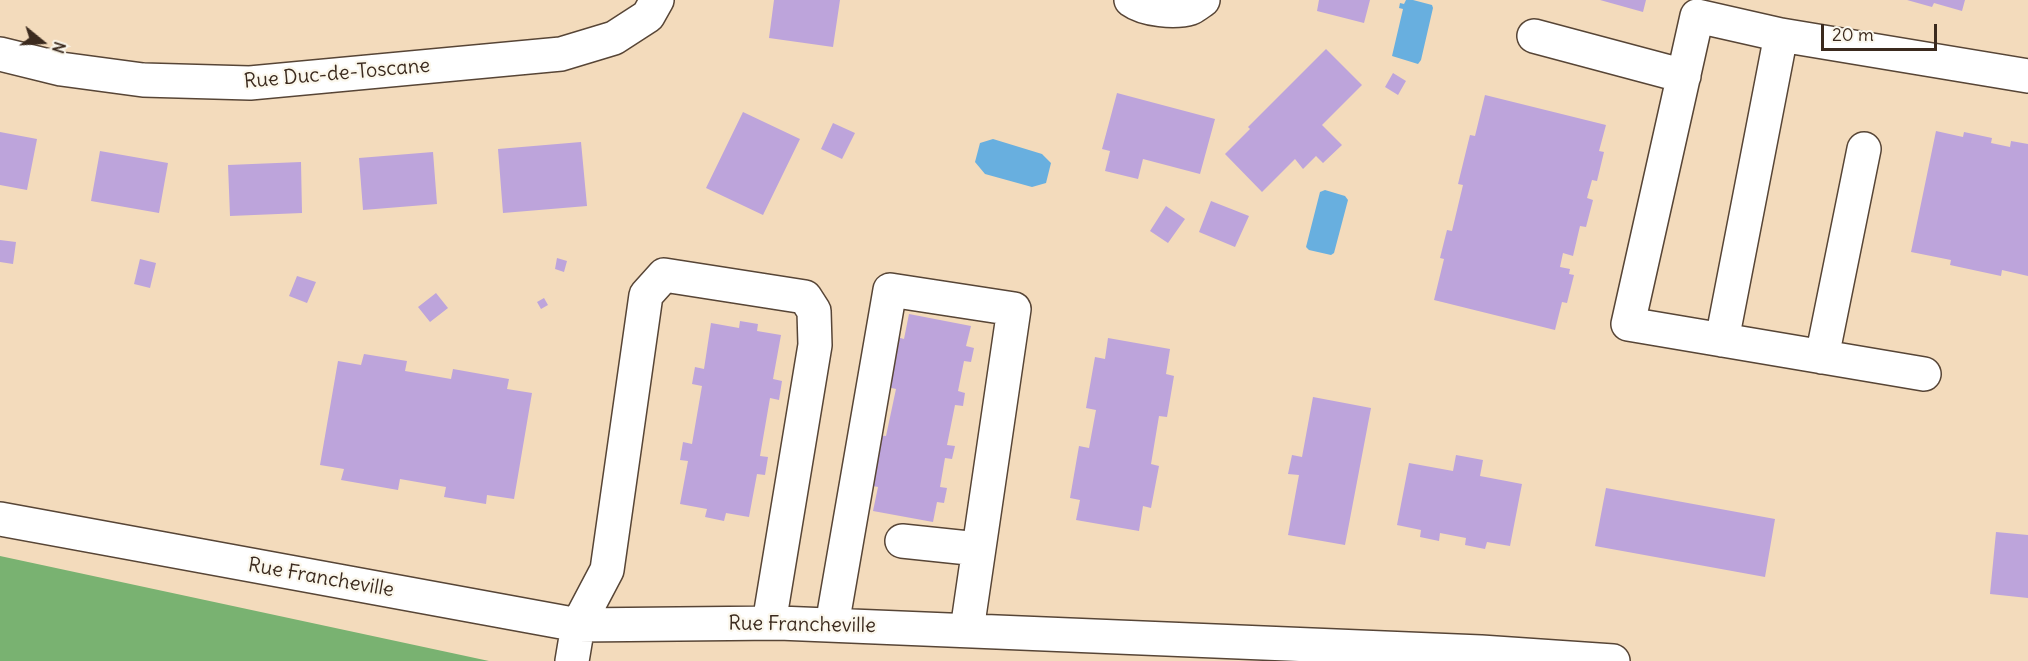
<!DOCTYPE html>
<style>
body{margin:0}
#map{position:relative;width:2028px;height:661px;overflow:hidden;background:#f3dbbc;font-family:Delius,sans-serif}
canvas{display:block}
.north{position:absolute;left:12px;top:12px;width:60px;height:60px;-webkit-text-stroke:4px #fbf7ec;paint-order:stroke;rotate:108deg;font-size:16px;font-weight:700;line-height:24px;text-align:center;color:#3b2a1e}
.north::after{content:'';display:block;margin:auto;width:21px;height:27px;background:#3b2a1e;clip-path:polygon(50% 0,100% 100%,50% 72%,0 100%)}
.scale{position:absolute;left:1821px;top:24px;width:116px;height:27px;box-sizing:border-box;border:3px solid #3b2a1e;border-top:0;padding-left:8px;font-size:18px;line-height:21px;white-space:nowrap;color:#3b2a1e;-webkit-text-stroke:4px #fbf7ec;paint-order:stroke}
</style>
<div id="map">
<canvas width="2028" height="661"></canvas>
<div class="north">N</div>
<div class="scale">20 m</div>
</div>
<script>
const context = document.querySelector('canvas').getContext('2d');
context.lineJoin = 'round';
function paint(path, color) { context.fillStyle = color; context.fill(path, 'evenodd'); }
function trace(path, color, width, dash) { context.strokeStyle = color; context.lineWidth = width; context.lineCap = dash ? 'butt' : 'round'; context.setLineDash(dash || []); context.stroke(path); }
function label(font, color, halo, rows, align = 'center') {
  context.font = font + ' Delius,sans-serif'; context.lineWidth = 4.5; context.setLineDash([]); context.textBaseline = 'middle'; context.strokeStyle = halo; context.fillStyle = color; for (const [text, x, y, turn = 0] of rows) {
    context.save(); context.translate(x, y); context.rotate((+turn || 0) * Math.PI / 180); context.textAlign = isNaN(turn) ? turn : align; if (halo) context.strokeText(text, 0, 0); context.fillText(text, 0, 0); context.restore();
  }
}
paint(new Path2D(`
 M0 556 489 661H0Z`), '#79b271');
paint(new Path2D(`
 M1406 0H1413L1432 5 1433 8 1421 60 1418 64 1392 56 1403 9 1399 8 1400 3 1404 4Z
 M993 139 1042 154 1051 163 1046 183 1032 187 985 174 975 162 980 143Z
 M1325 190 1345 196 1348 200 1334 253 1331 255 1309 250 1306 247 1320 192Z`), '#68afdf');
paint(new Path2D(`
 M774 0H840L833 47 769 38Z
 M1319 0H1370L1364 23 1317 11Z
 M1600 0H1646L1643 12Z
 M1907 0H1965L1962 11 1934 3 1932 7Z
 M1326 49 1362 85 1322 125 1342 145 1323 163 1316 156 1303 169 1295 159 1262 192 1225 154 1250 129 1248 127Z
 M1393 73 1406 81 1398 95 1385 87Z
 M1117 93 1215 119 1200 174 1143 159 1138 179 1105 171 1110 151 1102 149Z
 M1485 95 1606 125 1599 151 1604 152 1597 181 1592 180 1587 198 1593 200 1586 227 1580 226 1573 256 1563 253 1560 267 1570 269 1569 274 1574 275 1567 303 1562 302 1555 330 1434 300 1444 259 1440 258 1447 230 1452 231 1463 185 1458 184 1470 135 1475 136Z
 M743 112 800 139 763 215 706 188Z
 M833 123 855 133 842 159 821 149Z
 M1936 131 1963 137 1964 132 1992 138 1991 143 2010 147 2011 141 2028 144V276L2002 270 2001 276 1950 265 1951 260 1911 252Z
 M0 132 37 139 27 190 0 185Z
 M581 142 587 206 503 213 498 149Z
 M100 151 168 163 159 213 91 201Z
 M433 152 437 204 363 210 359 158Z
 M301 162 302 213 230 216 228 165Z
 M1211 201 1249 216 1235 247 1199 232Z
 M1166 206 1185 219 1168 243 1150 231Z
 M0 240 16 242 13 264 0 262Z
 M557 258 567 261 564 272 555 269Z
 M140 259 156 263 150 288 134 284Z
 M297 276 316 282 307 303 289 296Z
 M436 293 448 308 430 322 418 307Z
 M544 298 548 305 541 309 537 302Z
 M909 314 971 326 966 346 974 348 971 362 964 361 958 391 965 393 963 406 955 405 947 445 955 446 952 459 945 458 940 487 947 488 944 503 937 502 933 522 873 511 878 487 868 485 878 435 886 436 896 389 887 387 897 337 904 339Z
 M740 321 758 324 757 331 781 335 773 379 782 381 779 400 770 398 760 456 768 457 765 475 757 474 749 517 726 513 724 521 705 517 707 509 680 504 688 461 680 460 683 442 692 444 702 386 692 384 695 367 704 369 711 323 739 328Z
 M1108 338 1170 349 1166 374 1174 376 1167 417 1159 416 1151 464 1159 466 1151 508 1143 506 1139 531 1076 520 1080 500 1070 498 1079 446 1089 448 1096 410 1086 408 1095 357 1105 359Z
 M364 354 407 361 405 371 451 379 453 369 509 379 507 389 532 393 514 499 487 495 486 504 444 497 446 487 400 479 398 490 341 480 344 469 320 465 338 361 361 365Z
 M1313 397 1371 408 1345 545 1288 535 1299 475 1288 474 1292 455 1302 457Z
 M1456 455 1483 460 1480 476 1522 484 1510 546 1487 542 1485 549 1465 545 1466 538 1440 533 1439 541 1420 537 1421 530 1397 525 1409 463 1453 471Z
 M1606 488 1775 519 1765 577 1595 546Z
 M1996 532 2028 535V598L1990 594Z`), '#bda4db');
const minor = new Path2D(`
 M1131 0C1145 10 1175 13 1191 8 1195 6 1200 2 1203 0
 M1534 36 1684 76
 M0 54 61 69 143 80 250 83 561 54 614 38 648 16 657 0
 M1722 340 1781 35
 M1822 357 1864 149
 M1924 374 1628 324 1697 16 1781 35 2028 76
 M0 519 578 625 779 623 1481 652 1613 661
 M902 541 978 549
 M832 625 890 290 1014 309 967 630
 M572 661 578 625 607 570 646 295 664 275 805 297 814 311 815 345 769 623`);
trace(minor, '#574536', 36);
trace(minor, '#fff', 33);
label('20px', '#3b2a1e', '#fbf7ec', [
 ["Rue Duc-de-Toscane",337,74,-5],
 ["Rue Francheville",321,578,10],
 ["Rue Francheville",802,625,1]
]);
</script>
